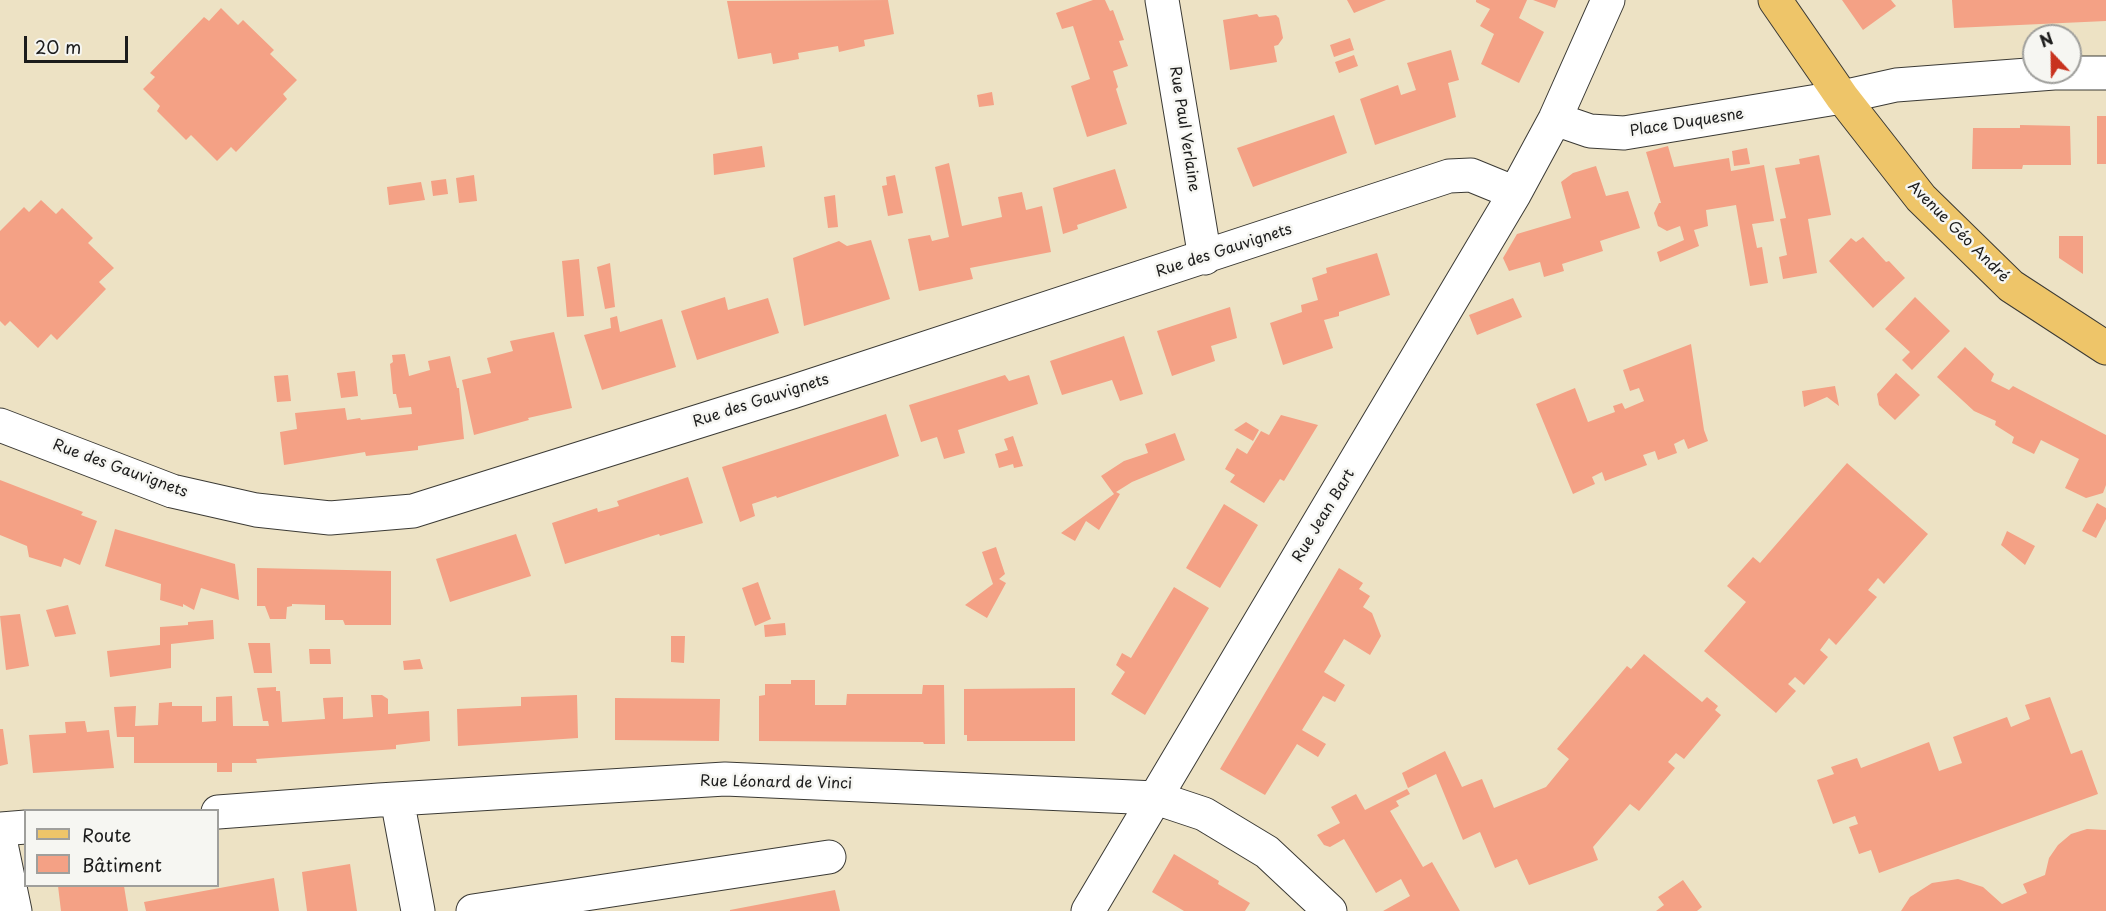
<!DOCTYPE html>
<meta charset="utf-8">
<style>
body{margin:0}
#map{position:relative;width:2106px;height:911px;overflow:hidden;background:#ede2c4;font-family:"Playpen Sans",sans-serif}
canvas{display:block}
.legend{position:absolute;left:24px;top:809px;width:195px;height:78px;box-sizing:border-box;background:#f6f6f2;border:2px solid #9f9f9c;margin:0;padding:8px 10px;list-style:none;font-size:18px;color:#1c1c1c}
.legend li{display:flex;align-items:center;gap:12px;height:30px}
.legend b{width:30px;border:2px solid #9f9f9c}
.north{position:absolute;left:2022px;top:24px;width:60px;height:60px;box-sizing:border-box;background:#f6f6f2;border:2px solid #9f9f9c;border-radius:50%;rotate:338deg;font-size:16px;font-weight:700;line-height:24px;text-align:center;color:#1c1c1c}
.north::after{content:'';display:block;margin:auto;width:21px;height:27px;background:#c8321e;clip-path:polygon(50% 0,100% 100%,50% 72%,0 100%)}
.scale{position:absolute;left:24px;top:36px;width:104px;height:27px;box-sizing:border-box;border:3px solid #1c1c1c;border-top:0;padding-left:8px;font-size:18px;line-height:21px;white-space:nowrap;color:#1c1c1c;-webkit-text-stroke:4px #f6f6f2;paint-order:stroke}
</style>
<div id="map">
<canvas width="2106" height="911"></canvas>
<ul class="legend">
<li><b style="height:8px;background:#eec569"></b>Route</li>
<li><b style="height:16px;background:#f4a185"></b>Bâtiment</li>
</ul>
<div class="north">N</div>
<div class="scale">20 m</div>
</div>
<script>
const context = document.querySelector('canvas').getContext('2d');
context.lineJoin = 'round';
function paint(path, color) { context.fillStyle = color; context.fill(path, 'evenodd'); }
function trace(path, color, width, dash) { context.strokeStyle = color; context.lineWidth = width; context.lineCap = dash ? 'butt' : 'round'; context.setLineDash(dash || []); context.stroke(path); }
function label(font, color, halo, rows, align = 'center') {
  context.font = font + ' "Playpen Sans",sans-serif'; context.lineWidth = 5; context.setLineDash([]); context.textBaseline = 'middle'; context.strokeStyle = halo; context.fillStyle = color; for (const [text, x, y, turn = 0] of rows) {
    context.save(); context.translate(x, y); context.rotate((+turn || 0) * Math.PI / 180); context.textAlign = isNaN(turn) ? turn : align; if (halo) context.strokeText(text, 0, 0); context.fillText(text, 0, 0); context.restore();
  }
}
paint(new Path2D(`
 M888 0 894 34 864 40 865 46 839 52 838 46 798 53 799 59 773 64 771 53 738 59 727 1Z
 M1093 0H1105L1110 11 1113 10 1124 40 1119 41 1128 66 1113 71 1118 87 1116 89 1127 124 1087 137 1071 86 1090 79 1073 26 1062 29 1056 13Z
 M1347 0H1386L1354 13Z
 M1476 0H1527L1519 18 1544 32 1519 83 1481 64 1494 34 1480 26 1490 9 1476 2Z
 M1533 0H1558L1555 8Z
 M1842 0H1891L1896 6 1863 30Z
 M1952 0H2106V21L1954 28Z
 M221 8 238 25 243 20 274 50 270 54 297 80 283 94 287 99 236 152 231 147 217 161 191 135 186 140 157 111 160 106 143 89 155 77 150 73 204 17 209 21Z
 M1257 14 1259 17 1276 15 1279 18 1283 38 1278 45 1274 46 1277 62 1230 70 1223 20Z
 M1350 38 1354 50 1334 57 1330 45Z
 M1451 50 1459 80 1448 83 1456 117 1375 145 1360 99 1398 85 1401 95 1416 90 1407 63Z
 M1354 55 1358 66 1339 73 1335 62Z
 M992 92 994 105 979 107 977 95Z
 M1334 115 1347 153 1253 187 1237 148Z
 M2097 116H2106V164H2097Z
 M2020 125 2070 126 2071 165H2023L2022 169H1972L1973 128H2020Z
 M762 146 765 167 714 175 713 154Z
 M1668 146 1674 167 1729 158 1731 171 1764 165 1774 221 1752 224 1757 248 1762 247 1768 283 1750 286 1736 205 1706 210 1708 226 1694 230 1699 246 1660 262 1657 252 1684 240 1680 226 1667 231 1658 226 1654 213 1659 203H1661L1646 152Z
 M1747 148 1750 164 1734 166 1732 151Z
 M1819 155 1831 215 1808 219 1817 273 1783 279 1779 257 1787 255 1780 219 1786 218 1775 168 1800 164 1799 159Z
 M949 163 962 226 1002 217 998 197 1022 192 1026 210 1042 206 1051 252 970 268 973 279 919 291 908 239 930 235 932 241 949 237 935 167Z
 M1596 166 1606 196 1628 191 1640 228 1600 241 1603 251 1562 264 1564 271 1544 277 1540 262 1509 271 1503 258 1517 234 1571 218 1561 182 1573 173Z
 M1115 169 1127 208 1077 225 1078 229 1063 234 1053 188Z
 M474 175 477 201 459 203 456 178Z
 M895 175 903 213 888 216 882 186 887 185 886 177Z
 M446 179 448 194 433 196 431 181Z
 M421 182 425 200 389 205 387 187Z
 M835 195 838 227 828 228 824 197Z
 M41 200 56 214 62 208 93 238 88 243 114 268 99 282 106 289 57 340 51 334 38 348 10 321 5 326 0 321V231L24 207 29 212Z
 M2059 236H2083V274L2059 258Z
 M1863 237 1886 262 1889 261 1905 278 1873 308 1829 261 1851 238 1856 242Z
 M871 240 890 299 804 326 793 258 839 241 847 246Z
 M1377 253 1390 295 1339 312V316L1324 320 1333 348 1283 365 1270 323 1302 312 1301 305 1318 300 1312 278 1327 273 1326 268Z
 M579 259 584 316 567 317 562 261Z
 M610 263 615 307 605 309 597 267Z
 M725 297 728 310 768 298 779 333 697 360 681 311Z
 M1915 297 1950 331 1912 370 1902 360 1910 352 1885 329Z
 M1513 298 1522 317 1477 335 1469 315Z
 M1230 307 1237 338 1211 346 1215 361 1172 376 1157 331Z
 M617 316 620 332 662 319 676 367 602 390 584 335 611 328 610 318Z
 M554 332 572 408 528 418 529 420 474 435 462 380 491 373 487 358 513 351 510 341Z
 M1124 336 1143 394 1120 401 1112 380 1062 395 1050 361Z
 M1691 344 1704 430 1708 441 1688 449 1684 439 1674 444 1677 453 1658 460 1655 451 1643 455 1647 465 1605 481 1602 472 1592 477 1595 484 1573 494 1536 404 1575 388 1588 422 1615 412 1613 406 1622 403 1625 409 1644 401 1639 388 1630 391 1623 370Z
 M1965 347 1994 374 1991 381 2009 390 2013 386 2106 435V485L2103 493 2086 498 2065 488 2079 459 2041 440 2034 454 2012 443 2014 437 1995 425 1996 421 1974 411 1937 377Z
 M405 354 409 376 430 370 428 361 450 356 457 388H459L464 439 418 446V450L366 456 365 452 284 465 280 432 297 429 295 413 345 408 347 420 360 418 361 420 412 414 411 407 399 408 396 394H393L390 364 393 362 392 355Z
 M355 371 358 396 341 398 337 373Z
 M1896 373 1920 395 1895 420 1879 405 1877 394Z
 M288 375 291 401 277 402 274 376Z
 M1005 375 1009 381 1029 375 1038 404 958 430 965 453 944 459 937 437 921 442 909 405Z
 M1835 386 1839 406 1827 397 1804 407 1802 391Z
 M886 414 899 456 777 498 776 496 752 504 755 516 740 522 722 467Z
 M1281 415 1318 425 1284 481 1280 479 1264 503 1230 482 1235 475 1225 469 1237 448 1247 454 1261 431 1269 435Z
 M1246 422 1259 430 1253 441 1234 430Z
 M1175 433 1185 460 1132 482 1116 492 1120 494 1099 530 1086 521 1075 541 1061 533 1114 494 1101 476 1124 461 1148 453 1145 444Z
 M1013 436 1023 466 1014 468 1013 464 999 468 995 454 1008 450 1004 439Z
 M1847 463 1928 534 1884 584 1878 578 1868 590 1877 597 1836 645 1829 638 1820 650 1828 657 1804 685 1795 677 1788 684 1796 691 1776 713 1704 651 1746 602 1727 586 1753 557 1760 563Z
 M688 477 703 523 660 536 659 534 565 564 552 523 597 508 598 512 619 506 617 501Z
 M0 480 83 512 81 515 97 521 80 565 64 558 61 567 29 557 27 546 0 535Z
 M2097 503 2106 508V519L2096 538 2082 531Z
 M1224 504 1258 525 1220 588 1186 568Z
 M115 529 235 564 239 600 201 588 194 610 183 604V607L160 600 161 584 105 566Z
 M2007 531 2035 546 2025 565 2001 545Z
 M516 534 531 576 450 602 436 559Z
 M996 547 1005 574 999 579 1006 583 987 618 965 605 993 584 982 552Z
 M257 568 391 571V625H345L343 620H325V605L292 604V606L287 607 286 619H270L265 606H257Z
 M1339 568 1363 583 1359 589 1370 596 1363 607 1372 613 1381 636 1370 655 1344 639 1324 672 1345 685 1335 702 1323 696 1302 730 1326 744 1318 757 1297 744 1265 795 1220 769Z
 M758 582 771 619 755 626 742 588Z
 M1174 587 1209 608 1145 715 1111 694 1125 672 1116 665 1122 653 1131 658Z
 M68 605 76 634 55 637 46 610Z
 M20 614 29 666 6 670 0 616Z
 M213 620 214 639 171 644V668L110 677 107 651 160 645V627L188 625V622Z
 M785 623 786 635 765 637 764 625Z
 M671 636H685L684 663 671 662Z
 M248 643H270L272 673H254Z
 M309 649H330L331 664H310Z
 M1644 654 1702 702 1707 697 1718 706 1715 710 1721 715 1684 759 1676 753 1668 762 1675 768 1639 811 1630 804 1593 847 1598 860 1529 885 1517 859 1495 868 1480 832 1463 840 1436 774 1408 788 1402 773 1445 751 1462 787 1482 779 1494 808 1546 787 1569 759 1557 749 1627 666 1631 669Z
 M420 659 423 669 404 670 403 661Z
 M791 680H815V705H846L847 694H922L923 685H944L945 744H924L923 742 759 741V696L765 695V684H791Z
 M276 687V691H280L282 722 325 719 323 698 343 697V719L373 717 371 695H382L388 699V714L429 711 430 741 396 745V749L256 759 257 763H232V772H217V763H134V737H117L114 707 136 706 135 726 158 725 159 703 172 702V706H202V722L216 721V697L232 696 233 726H269L268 721H263L257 688Z
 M1075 688V741H967V735H964V689Z
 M577 695 578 738 458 746 457 709 521 706V697Z
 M2050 697 2071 754 2082 750 2098 794 1879 873 1871 850 1859 854 1849 827 1858 824 1855 816 1833 824 1817 780 1834 774 1831 767 1857 758 1861 768 1929 742 1939 771 1962 763 1953 737 2007 717 2011 727 2030 719 2025 705Z
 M615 698 720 699 719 741 615 740Z
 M85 721 87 732 109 730 114 768 33 773 29 735 66 733 65 722Z
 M0 729H3L8 764 0 766Z
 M1407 789 1410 794 1396 801 1399 806 1390 811 1423 867 1432 862 1460 911H1383L1410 896 1401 879 1376 893 1344 839 1330 847 1324 845 1317 835 1340 823 1331 807 1356 794 1365 810Z
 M2087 829 2106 830V911H1901L1910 897 1932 883 1958 879 1983 887 2002 904 2027 893 2023 884 2045 875 2049 858 2058 845 2071 834Z
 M1174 854 1219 881 1218 884 1250 903 1245 911H1184L1152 892Z
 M350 864 357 911H307L302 872Z
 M274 878 279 911H146L144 902Z
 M1683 880 1702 907 1697 911H1656L1664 905 1658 897Z
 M58 886H124L128 911H61Z
 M835 890 840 911H730V910Z`), '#f4a185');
const minor = new Path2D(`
 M1162 0 1205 258
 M1555 119 1590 131 1624 133 1842 97 1896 85 2054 73H2106
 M0 425 172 491 256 510 330 518 413 511 792 392 1449 176 1471 175 1515 193
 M397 799 418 911
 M218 812 379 800 725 779 1156 798 1204 814 1267 852 1330 911
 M0 829 26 827
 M0 839 15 911
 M473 911 829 857
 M1088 911 1515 193 1555 119 1608 0`);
const major = new Path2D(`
 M1775 0 1842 97 1921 198 2011 286 2106 348`);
trace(minor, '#3b3a35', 35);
trace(major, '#3b3a35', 35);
trace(minor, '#fff', 33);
trace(major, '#eec569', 33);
label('15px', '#1c1c1c', '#f6f6f2', [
 ["Place Duquesne",1687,123,-9],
 ["Rue Paul Verlaine",1184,129,81],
 ["Avenue Géo André",1958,232,45],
 ["Rue des Gauvignets",1224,251,-18],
 ["Rue des Gauvignets",761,401,-18],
 ["Rue des Gauvignets",120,469,20],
 ["Rue Jean Bart",1324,516,-59],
 ["Rue Léonard de Vinci",776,783,1]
]);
</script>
